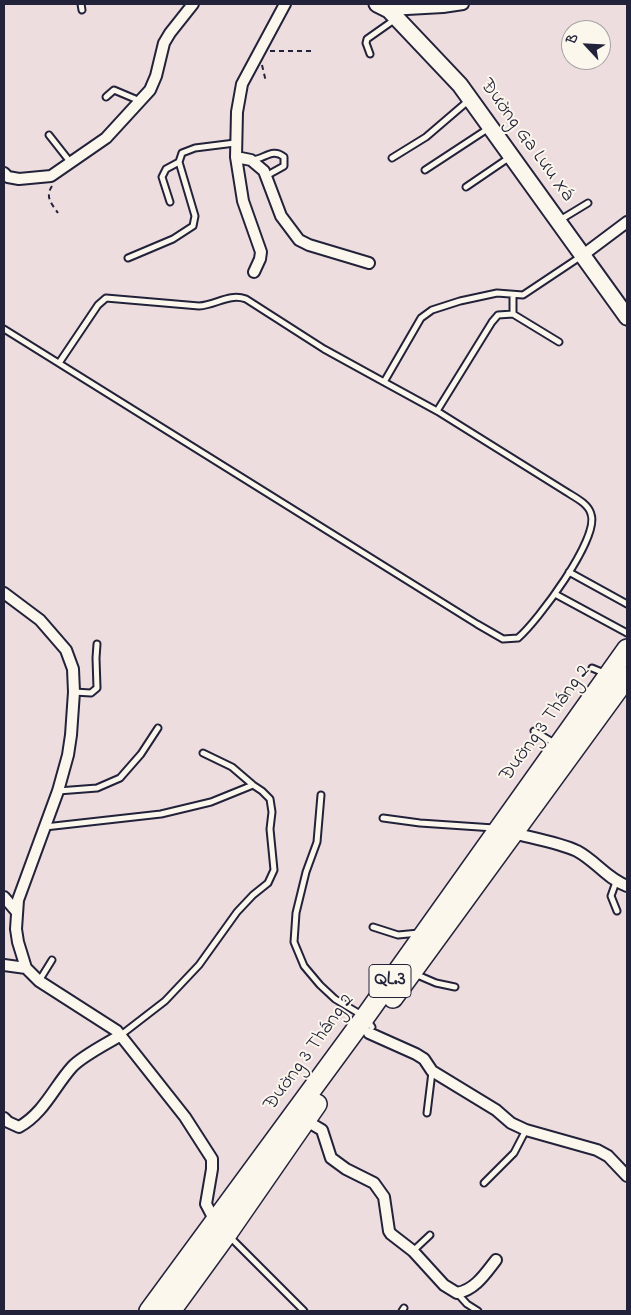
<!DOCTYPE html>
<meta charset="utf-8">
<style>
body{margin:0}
#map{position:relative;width:631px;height:1315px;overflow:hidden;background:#eeddde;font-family:"Indie Flower",sans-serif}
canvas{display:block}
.frame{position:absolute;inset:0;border:5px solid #22223b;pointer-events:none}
.north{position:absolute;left:561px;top:20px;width:50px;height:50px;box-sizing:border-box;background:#fbf7ec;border:1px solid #a4a2a5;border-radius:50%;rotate:295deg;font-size:14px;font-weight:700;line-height:20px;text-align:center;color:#22223b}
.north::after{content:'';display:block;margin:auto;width:18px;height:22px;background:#22223b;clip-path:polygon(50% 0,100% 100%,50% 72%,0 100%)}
</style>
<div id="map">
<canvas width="631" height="1315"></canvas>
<div class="frame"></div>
<div class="north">B</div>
</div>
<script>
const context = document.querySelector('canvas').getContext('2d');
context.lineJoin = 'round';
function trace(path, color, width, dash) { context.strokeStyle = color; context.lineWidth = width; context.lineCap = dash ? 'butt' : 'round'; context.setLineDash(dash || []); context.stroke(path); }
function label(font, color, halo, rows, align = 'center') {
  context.font = font + ' "Indie Flower",sans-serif'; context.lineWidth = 4; context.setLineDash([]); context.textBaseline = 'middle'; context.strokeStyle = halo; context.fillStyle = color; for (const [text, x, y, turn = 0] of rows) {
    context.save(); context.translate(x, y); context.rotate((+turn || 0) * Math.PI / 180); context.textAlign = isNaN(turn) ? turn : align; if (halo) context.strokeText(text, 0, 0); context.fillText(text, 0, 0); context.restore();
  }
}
const lane = new Path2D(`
 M81 4 82 10
 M370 54 366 43 367 39 394 20
 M106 97 114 90 140 101
 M49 135 71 163
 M392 158 426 137 468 101
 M251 160C264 160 272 147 284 157V166L266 176
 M425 170 489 128
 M466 187 510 157
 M170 202 162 177 166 169 179 162
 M560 220 588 203
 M128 258 173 239 193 226 195 216 179 162 182 153 195 148 235 143
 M513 314V295
 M4 329 477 624 503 639 518 638C537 622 600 538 591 514 588 503 574 497 565 491L437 411 384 382 421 318 432 310 460 301 497 293 523 295 580 257
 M59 363 98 305 106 298 199 306C216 305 229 293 246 299L324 349 384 382
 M437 411 492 322 498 315 513 314 559 342
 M569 572 627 604
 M555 594 627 633
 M592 668 604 673
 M74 692 91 693 97 688 96 658 97 644
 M534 731 556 744
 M58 791 97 788 120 778 141 754 158 728
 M321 795 317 842 306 872 296 913 294 942 304 966 320 985 335 999 365 1017 372 1027
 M383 818 420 823 494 828
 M45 827 161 814 211 802 253 785
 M616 882 611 896 617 911
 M373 927 398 935 419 933
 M415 974 436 983 455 987
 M39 981 52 960
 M121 1035 165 1001 199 965 237 912 253 895 268 883 274 870 270 829 272 812 270 799 262 791 253 785 232 767 203 753
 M427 1113 432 1072
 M484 1183 514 1153 526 1130
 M229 1236 304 1311
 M413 1251 430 1235
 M457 1293 467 1304 478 1311
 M402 1311 404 1308`);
const street = new Path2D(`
 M389 10 443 7 463 4
 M236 157 251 160 264 171 281 216 299 240 309 245 369 263
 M4 173 8 177 19 179 51 176 106 138 150 90 156 76 164 43 170 33 193 4
 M583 255 627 222
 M254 272 260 259 261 252 243 201 236 157 237 112 242 84 285 4
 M4 593 40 620 66 650 73 669 74 692 71 735 68 755 58 791 18 900 16 929 18 942 26 968 39 981 117 1031 185 1117 212 1159V1169L206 1204 215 1221
 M513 833C532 838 560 843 577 851 596 861 606 878 627 886
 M4 897 16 911
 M4 965 26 968
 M369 1033 416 1054 424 1059 432 1071 496 1110 511 1123 526 1130 597 1150 608 1156 627 1176
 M4 1118 8 1122 19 1127C44 1113 54 1087 72 1067 82 1056 108 1043 121 1035
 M305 1120 322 1130 331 1158 346 1169 374 1183 384 1197 389 1231 391 1234 413 1251 444 1285 457 1293C475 1290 485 1274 496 1260`);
const secondary = new Path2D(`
 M377 4 389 10 460 85 627 317`);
const highway = new Path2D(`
 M393 998 627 677
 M149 1311 365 1017 627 649
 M171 1311 227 1234 317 1104`);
trace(lane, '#22223b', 9);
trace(street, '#22223b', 14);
trace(secondary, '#22223b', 19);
trace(highway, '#22223b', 22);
trace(new Path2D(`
 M270 51H312
 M262 65 266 82
 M52 186C45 197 51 203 58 213`), '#22223b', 2, [5, 4]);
trace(lane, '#fbf7ec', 5);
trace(street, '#fbf7ec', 10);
trace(secondary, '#fbf7ec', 15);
trace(highway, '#fbf7ec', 19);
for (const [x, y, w] of [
 [390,981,42]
]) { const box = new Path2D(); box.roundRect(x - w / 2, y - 16.5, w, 33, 4); context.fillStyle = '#fbf7ec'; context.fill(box); trace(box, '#22223b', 1); }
label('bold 19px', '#22223b', null, [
 ["QL.3",390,981]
]);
label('20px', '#22223b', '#fbf7ec', [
 ["Đường Ga Lưu Xá",526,141,54],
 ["Đường 3 Tháng 2",546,724,-54],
 ["Đường 3 Tháng 2",310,1053,-54]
]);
</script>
